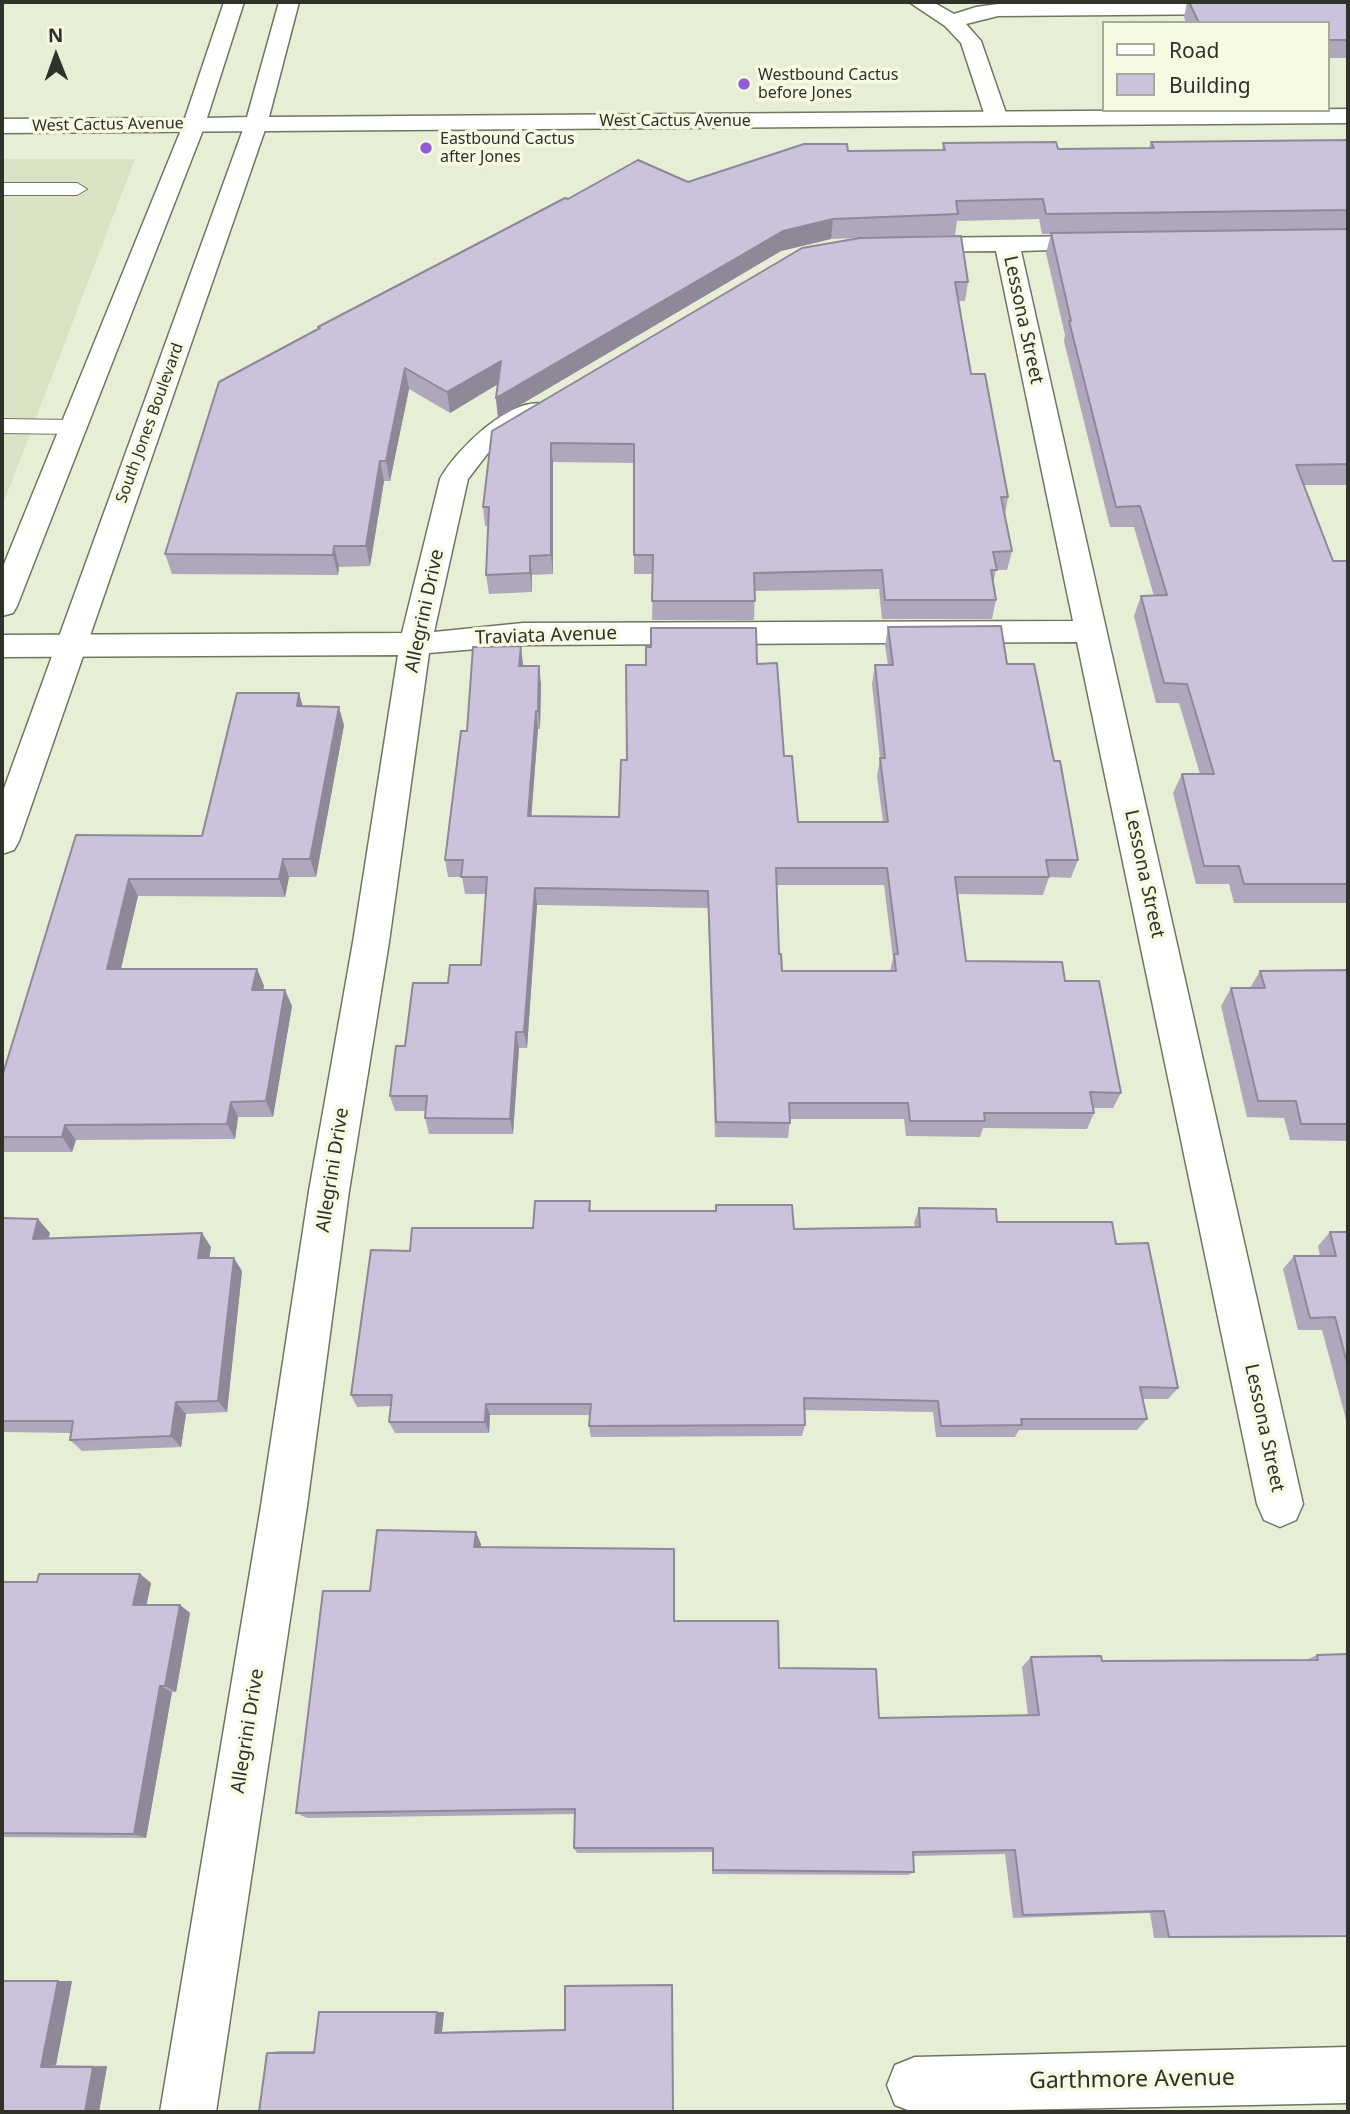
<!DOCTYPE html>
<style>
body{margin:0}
#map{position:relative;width:1350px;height:2114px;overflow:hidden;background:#e6eed5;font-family:"Noto Sans",sans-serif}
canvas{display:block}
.frame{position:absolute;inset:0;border:4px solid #2f3229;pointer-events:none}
.legend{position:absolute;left:1102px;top:21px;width:228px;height:91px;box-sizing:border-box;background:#f4fbe2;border:2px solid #a5ab98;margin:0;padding:9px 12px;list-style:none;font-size:21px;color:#2f3229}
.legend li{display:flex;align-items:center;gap:14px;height:35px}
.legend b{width:35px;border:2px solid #a5ab98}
.north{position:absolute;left:21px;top:21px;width:70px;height:70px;-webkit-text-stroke:5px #f4fbe2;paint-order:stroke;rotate:359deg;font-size:19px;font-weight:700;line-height:28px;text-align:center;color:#2f3229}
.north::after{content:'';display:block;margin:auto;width:24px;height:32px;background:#2f3229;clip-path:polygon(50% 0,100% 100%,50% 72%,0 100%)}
</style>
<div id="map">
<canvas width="1350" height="2114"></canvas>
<div class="frame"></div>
<ul class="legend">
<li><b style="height:9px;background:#fff"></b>Road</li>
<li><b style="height:19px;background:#cbc3db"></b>Building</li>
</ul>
<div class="north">N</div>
</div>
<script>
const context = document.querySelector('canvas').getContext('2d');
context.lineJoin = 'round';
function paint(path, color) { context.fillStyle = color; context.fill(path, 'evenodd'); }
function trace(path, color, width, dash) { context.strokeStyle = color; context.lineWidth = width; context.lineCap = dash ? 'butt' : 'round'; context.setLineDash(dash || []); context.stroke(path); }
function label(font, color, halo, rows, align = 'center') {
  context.font = font + ' "Noto Sans",sans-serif'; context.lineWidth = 7; context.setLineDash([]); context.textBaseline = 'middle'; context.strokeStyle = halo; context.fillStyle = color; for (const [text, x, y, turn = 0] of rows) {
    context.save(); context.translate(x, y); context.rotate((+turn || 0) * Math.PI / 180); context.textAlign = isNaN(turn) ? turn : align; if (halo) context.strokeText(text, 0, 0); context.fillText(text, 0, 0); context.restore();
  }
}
paint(new Path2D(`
 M2 159H135L2 507Z`), '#dae2c4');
const lane = new Path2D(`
 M2 183H77L87 189 77 195H2Z
 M2 419 73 420 81 422 84 427 81 432 73 434 2 433Z`);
const street = new Path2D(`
 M909 2H933L954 14 976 7 998 4 1239 2 1246 4 1249 8 1246 12 1239 14 998 16 966 24 981 41 1008 119 1005 124H989L986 119 961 43 945 26Z
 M1101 236 1110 238 1113 243 1110 248 1021 251 1303 1504 1296 1520 1280 1527 1264 1520 1257 1504 1077 642 523 645 429 653 389 942 349 1191 307 1506 216 2112H160L261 1506 309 1191 353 942 398 655 2 657V635L402 633 440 479C455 451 510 396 545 404L549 410 545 416 488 453 468 479 434 632 523 623 1073 621 996 251 909 252 900 250 897 245 900 240 909 238Z
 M1348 2047V2103L913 2112 895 2105 887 2085 895 2065 915 2057Z`);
const secondary = new Path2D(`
 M256 117 264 119 267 124 19 841 14 850 2 854V794L245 124 248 119Z
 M194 118 202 120 205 125 17 606 13 613 2 616V569L183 125 186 120Z`);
const primary = new Path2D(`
 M224 2H244L207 118 247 117 279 2H299L269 117 1348 109V123L2 133V119L185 118Z`);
trace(lane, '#6f7660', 2);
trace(street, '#6f7660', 3);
trace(secondary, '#6f7660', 3);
trace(primary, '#6f7660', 3);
paint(lane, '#fff');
paint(street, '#fff');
paint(secondary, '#fff');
paint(primary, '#fff');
paint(new Path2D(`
 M1187 2H1348V58H1327V23H1186L1184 17Z
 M1348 140V485H1304L1333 561H1348V903H1234L1229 884H1196L1173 793 1182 774H1200L1179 703H1156L1134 616 1141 596H1154L1134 527H1110L1064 341 1065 335 1046 253 1051 234H1042L1039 219 957 221 955 235 891 237 968 282 965 301H958L971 374 1008 497 1005 515 1012 551 1007 570H996L993 584 996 600 992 619H882L879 589 755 591 754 620H652L653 574H634V463L553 462V574L532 575V592L489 594 486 575 488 526H485L483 507 492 431 856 238 831 239 781 251 498 418 496 398 498 384 450 413 409 389 390 481H384L370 566 339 567 338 575 172 574 165 554 319 329 318 327 568 199 688 182 848 151 942 150 943 143 1058 149 1149 148 1151 142Z
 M888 627 1007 664 1054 761 1078 860 1071 878 1049 877 1043 895 958 894 966 961 1065 981 1121 1093 1113 1108H1093L1094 1113 1087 1129 983 1128 980 1137 906 1136 904 1119H790L788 1138 715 1137 708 908 537 905 527 1048H519L513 1134H429L425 1118V1111H395L390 1096 405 1046 448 983 481 965 486 894H465L462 877H448L445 860 467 731 523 666 541 684 540 729H538L531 816 619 817 627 760 757 664 784 756 798 822H883L877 776 880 759 872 684 875 665H888L885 646ZM776 885H884L893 958 890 971H782L779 954Z
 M299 693 303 706 344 725 316 877H289L285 897 138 896 120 969H257L264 986 263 990 292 1006 273 1117H238L235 1139 76 1140 72 1152H2V1077L76 835 202 836Z
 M1348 970V1141L1290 1140 1284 1118 1247 1117 1221 1006 1231 988H1250L1260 971Z
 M590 1201 591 1211 794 1229 915 1227 914 1223 919 1208 1116 1244 1178 1388 1168 1399H1143L1147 1419 1137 1430H1019L1015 1437H936L933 1412 804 1410 805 1425 802 1436 591 1437 589 1426 590 1415H490L489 1433H395L389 1422 391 1406 357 1407 351 1395 410 1251 533 1228Z
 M2 1218 50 1233 48 1239 211 1247 209 1258 242 1271 227 1412 186 1414 181 1447 82 1451 70 1440 71 1433 2 1432Z
 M1330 1232H1348V1427L1322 1330H1298L1283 1269 1294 1256H1320L1318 1246Z
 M481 1544V1547L674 1621 779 1668 879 1718 1028 1715 1022 1667 1031 1657 1102 1661 1306 1660 1317 1655 1348 1654V1937L1154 1938 1150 1913 1013 1918 1005 1854 913 1856 914 1872 908 1875 712 1874V1852L577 1853 574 1848 575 1814 307 1818 296 1813 370 1591Z
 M140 1574 151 1583 146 1605H180L190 1613 176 1692H172L146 1838 2 1837V1582H37Z
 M72 1981 56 2065 107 2066 99 2112H2Z
 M329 2011 444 2012 442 2032 565 2029 673 2112 267 2053 279 2051H314Z`), '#afa8bc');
paint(new Path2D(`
 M833 219 831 239 781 251 498 418 496 398 783 231Z
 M501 361 503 381 450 413 447 392Z
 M405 368 409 389 390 481 386 461Z
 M551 443 553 462V574L551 555Z
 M380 461 384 481 370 566 366 546Z
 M334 546 339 567 338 575 333 555Z
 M530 556 532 575V592L530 573Z
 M521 646 523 664 522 685 519 666Z
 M539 666 541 684 540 729 538 711Z
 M299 693 304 712 297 706Z
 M339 707 344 725 316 877 310 859Z
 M536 711 538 729 530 834 528 816Z
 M283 859 289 877 285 897 279 879Z
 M129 879 138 896 117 986 107 969Z
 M535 888 537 905 527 1048 524 1032Z
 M257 969 264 986 259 1007 252 990Z
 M285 990 292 1006 273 1117 266 1101Z
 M516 1032 519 1048 513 1134 510 1119Z
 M231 1102 238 1117 235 1139 227 1124Z
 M65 1125 76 1140 72 1152 62 1137Z
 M38 1219 50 1233 45 1253 33 1239Z
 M202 1233 211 1247 207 1272 198 1258Z
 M234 1258 242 1271 227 1412 218 1401Z
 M176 1402 186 1414 181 1447 171 1436Z
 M486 1404 490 1415 489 1433 485 1422Z
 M476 1532 481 1544 480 1559 474 1547Z
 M140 1574 151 1583 145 1613 133 1605Z
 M180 1605 190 1613 176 1692 165 1686Z
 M160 1686 172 1692 146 1838 134 1834Z
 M58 1981H72L56 2065 41 2067Z
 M437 2012H444L442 2032 435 2033Z
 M107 2066 99 2112H85L93 2067Z`), '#8e8899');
const building = new Path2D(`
 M1189 2H1348V40H1327V23H1199Z
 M1348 140V210L1046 214 1043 199 956 201 958 214 833 219 783 231 496 398 501 361 447 392 405 368 386 461H380L366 546H334L333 555 165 554 219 382 320 328 318 327 565 198 568 199 638 160 688 182 804 144H847L848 151 945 150 943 143 1056 142 1058 149 1154 148 1151 142Z
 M1348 229V464L1296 465 1333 561H1348V884H1244L1239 866H1204L1182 774H1214L1187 684 1164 683 1141 596 1167 595 1140 506 1116 507 1069 321H1071L1051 233Z
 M961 236 968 282H955L971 374H985L1008 497H1001L1012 551 993 552 997 570H991L996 600H885L882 570 754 573 755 601H652L653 555H634V444L551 443V555L530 556V573L486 575 489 507H483L492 431 802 248 860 238Z
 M1001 626 1007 664H1034L1054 761H1060L1078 860H1046L1049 877H955L966 961 1062 962 1065 981H1099L1121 1093 1090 1092 1094 1113H984L985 1121H910L908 1103H789L790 1123 716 1122 708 891 535 888 524 1032H516L510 1119 425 1118 427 1096H390L396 1046H405L413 983H448L450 965H481L487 877H461L463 860H445L461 731H467L473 647 521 646 519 666H539L538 711H536L528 816 619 817 621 760H627L626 665H646V647H651V628H756L757 664 777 663 784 756H792L798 822H888L880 758H885L875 665H893L888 627ZM776 868H887L898 954H894L896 971H782L781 954H779Z
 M237 693H299L297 706 339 707 310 859H283L279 879H129L107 969H257L252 990H285L266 1101 231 1102 227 1124 65 1125 62 1137H2V1077L76 835 202 836Z
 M1348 970V1124H1301L1296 1101H1258L1231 988H1265L1260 971Z
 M535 1201H590L589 1211H716V1205H792L794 1229 920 1227 919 1208 996 1209 997 1222H1112L1116 1244 1148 1243 1178 1388 1140 1387 1147 1419H1021L1022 1425 941 1426 938 1401 804 1398 805 1425 589 1426 591 1404H486L485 1422H389L392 1395H351L371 1250 410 1251 412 1228H533Z
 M2 1218 38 1219 33 1239 202 1233 198 1258H234L218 1401 176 1402 171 1436 70 1440 73 1421H2Z
 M1330 1232H1348V1367L1335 1317 1310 1318 1294 1256H1336Z
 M377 1530 476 1532 474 1547 674 1549V1621H778L779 1668 876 1669 879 1718 1039 1715 1031 1657 1101 1656 1102 1661 1318 1660 1317 1655 1348 1654V1936L1169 1937 1164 1911 1023 1915 1015 1850 913 1852 914 1872 713 1870V1848H574L575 1809 296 1813 323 1591H370Z
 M39 1574H140L133 1605H180L165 1686H160L134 1834 2 1833V1582H37Z
 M2 1981H58L41 2067H93L85 2112H2Z
 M672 1985 673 2112H259L267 2053H314L319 2012H437L435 2033 565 2030V1986Z`);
paint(building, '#cbc3db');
trace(building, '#8e8899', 2);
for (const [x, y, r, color] of [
 [744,84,7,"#915ed7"],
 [426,148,7,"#915ed7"]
]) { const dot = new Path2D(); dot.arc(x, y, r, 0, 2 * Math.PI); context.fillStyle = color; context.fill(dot); trace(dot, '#f4fbe2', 2.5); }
label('16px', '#2f3229', '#f4fbe2', [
 ["Westbound Cactus",758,75],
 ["before Jones",758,93],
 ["Eastbound Cactus",440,139],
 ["after Jones",440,157]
], 'left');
label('16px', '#2f3229', '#f4fbe2', [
 ["West Cactus Avenue",675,121],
 ["West Cactus Avenue",108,125,-1],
 ["South Jones Boulevard",150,423,-70]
]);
label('19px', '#2f3229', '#f4fbe2', [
 ["Lessona Street",1023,320,78],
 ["Allegrini Drive",425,611,-78],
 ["Traviata Avenue",546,636,-2],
 ["Lessona Street",1144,874,78],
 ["Allegrini Drive",333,1170,-81],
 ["Lessona Street",1264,1428,78],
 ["Allegrini Drive",248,1731,-81]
]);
label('23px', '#2f3229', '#f4fbe2', [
 ["Garthmore Avenue",1132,2080,-1]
]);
</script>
